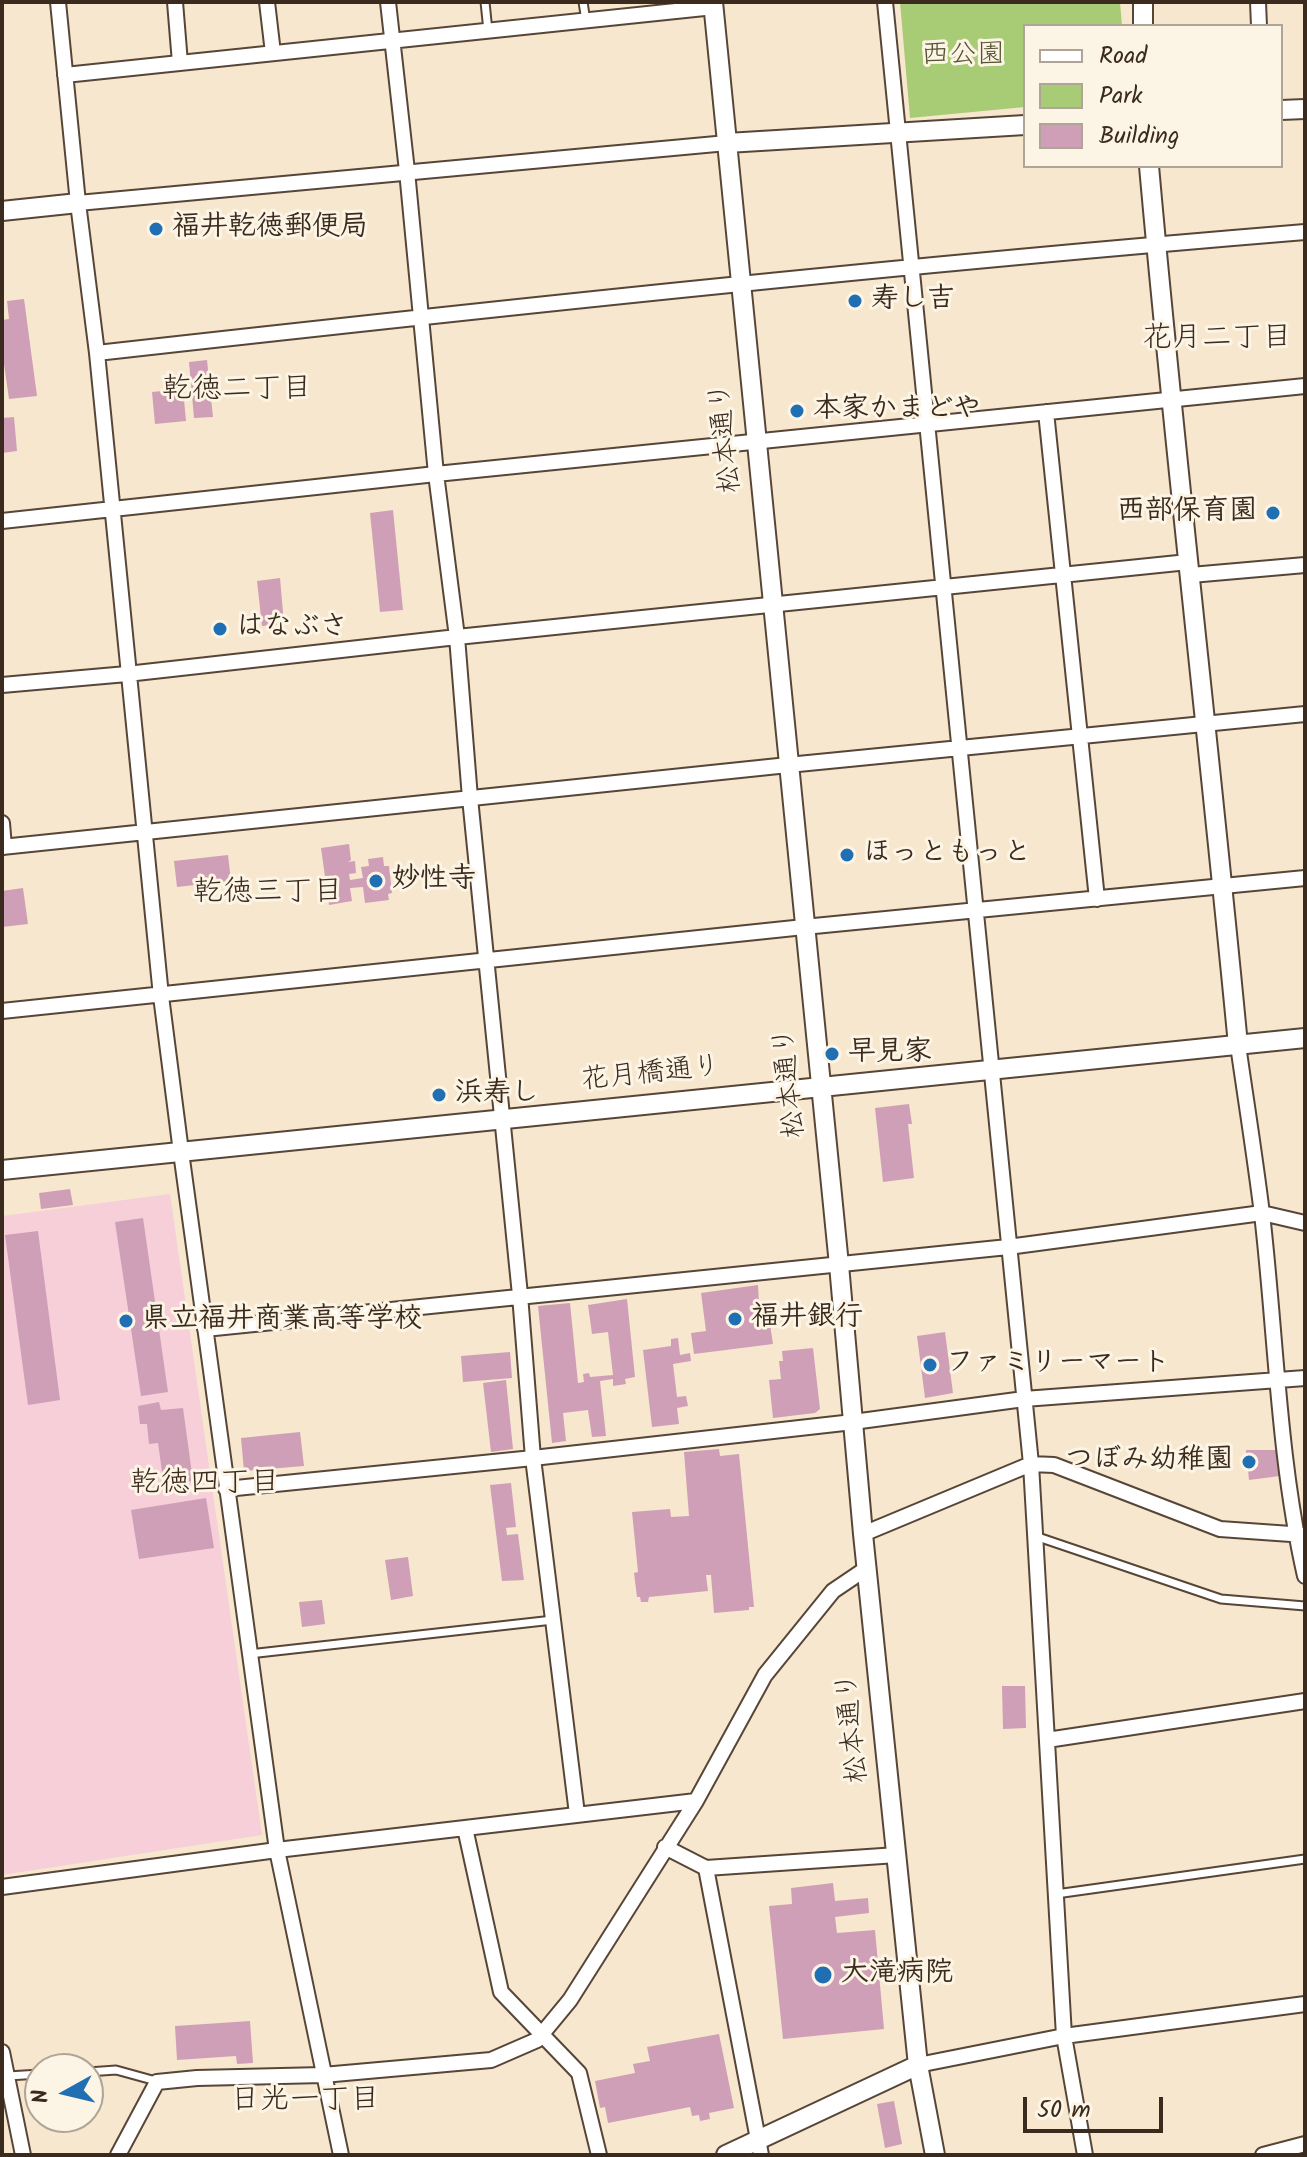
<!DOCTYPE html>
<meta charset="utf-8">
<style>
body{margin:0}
#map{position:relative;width:1307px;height:2157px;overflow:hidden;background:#f7e7ce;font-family:Kalam,sans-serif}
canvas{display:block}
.frame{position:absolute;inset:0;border:4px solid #3b2a1e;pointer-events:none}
.legend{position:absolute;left:1023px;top:24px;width:260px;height:144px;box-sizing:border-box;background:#fcf5e5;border:2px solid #afa495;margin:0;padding:10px 14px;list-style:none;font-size:24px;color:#3b2a1e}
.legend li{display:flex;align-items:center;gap:16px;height:40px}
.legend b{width:40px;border:2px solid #afa495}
.north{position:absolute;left:24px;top:2053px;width:80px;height:80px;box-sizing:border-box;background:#fcf5e5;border:2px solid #afa495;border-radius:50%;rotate:262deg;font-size:22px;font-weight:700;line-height:32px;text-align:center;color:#3b2a1e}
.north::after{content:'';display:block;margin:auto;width:28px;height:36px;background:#1f6fb2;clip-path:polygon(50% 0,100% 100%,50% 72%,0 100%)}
.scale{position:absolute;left:1023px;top:2097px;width:140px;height:36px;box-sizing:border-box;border:4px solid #3b2a1e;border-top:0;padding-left:10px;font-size:24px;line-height:28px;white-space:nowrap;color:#3b2a1e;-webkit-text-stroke:6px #fcf5e5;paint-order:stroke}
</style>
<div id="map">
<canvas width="1307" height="2157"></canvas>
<div class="frame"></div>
<ul class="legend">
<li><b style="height:10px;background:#fff"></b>Road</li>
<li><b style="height:22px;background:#a8cc75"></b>Park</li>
<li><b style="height:22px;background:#cf9fb7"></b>Building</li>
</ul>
<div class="north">N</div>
<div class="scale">50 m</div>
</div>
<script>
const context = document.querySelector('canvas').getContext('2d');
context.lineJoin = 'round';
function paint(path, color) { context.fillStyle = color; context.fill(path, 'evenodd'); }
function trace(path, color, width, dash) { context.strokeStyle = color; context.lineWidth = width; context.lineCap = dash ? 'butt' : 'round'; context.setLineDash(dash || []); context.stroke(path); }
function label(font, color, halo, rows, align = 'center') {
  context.font = font + ' Kalam,"Klee One",sans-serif'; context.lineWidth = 6; context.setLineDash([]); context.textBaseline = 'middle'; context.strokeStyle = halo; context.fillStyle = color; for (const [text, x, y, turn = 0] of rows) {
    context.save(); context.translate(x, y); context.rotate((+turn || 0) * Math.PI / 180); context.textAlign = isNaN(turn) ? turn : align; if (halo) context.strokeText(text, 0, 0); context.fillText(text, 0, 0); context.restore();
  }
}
paint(new Path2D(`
 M170 1194 262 1835 2 1875V1216Z`), '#f6cfd9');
paint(new Path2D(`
 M900 2H1120L1122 26H1025V107L910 118Z`), '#a8cc75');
paint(new Path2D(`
 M24 299 37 396 9 399 2 350V320L9 319 7 301Z
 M207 360 213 417 194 418 189 362Z
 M183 389 186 421 155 424 152 392Z
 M14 417 17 451 2 453V418Z
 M393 510 403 610 380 612 370 513Z
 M280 578 284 624 262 626 257 581Z
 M349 844 351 860 348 862 355 861 356 873 349 874 350 880 363 878 361 867 369 866 368 859 383 857 384 866H389L392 893 388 894 389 900 365 903 363 887 350 888 352 901 329 905 321 848Z
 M228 855 231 881 177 887 174 861Z
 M23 888 28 924 2 927V891Z
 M909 1104 912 1124H908L914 1178 883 1182 875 1108Z
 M70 1189 73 1205 41 1209 39 1193Z
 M143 1218 168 1392 141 1396 115 1222Z
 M38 1231 60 1400 28 1405 5 1235Z
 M758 1285 759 1304 767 1305 773 1344 694 1354 691 1333 706 1331 701 1293Z
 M627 1299 635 1377 625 1379 626 1384 613 1386V1379L600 1381 606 1436 592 1437 588 1410 563 1413 566 1441 552 1443 538 1306 570 1303 578 1383 584 1382 583 1374 589 1373 590 1377 613 1375 608 1332 592 1334 588 1305Z
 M945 1332 953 1393 925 1398 917 1336Z
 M678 1338 680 1355 690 1353 691 1361 673 1364 677 1397 686 1396 688 1406 677 1408 679 1424 652 1427 643 1350 671 1346V1339Z
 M813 1348 820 1409 815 1413 773 1418 769 1380 781 1379 779 1361H783L782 1351Z
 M510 1352 512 1378 463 1382 461 1356Z
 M506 1380 513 1449 491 1452 483 1383Z
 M159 1402 161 1410 183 1408 193 1481 164 1486 158 1443 149 1444 147 1424H140L138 1406Z
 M300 1432 304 1466 244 1471 241 1438Z
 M719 1449 720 1456 739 1454 754 1607H749V1610L714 1613 711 1575H706L708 1591 649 1597 648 1602H641L640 1597H637L634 1573 638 1572 632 1512 670 1509 671 1517 689 1516 684 1452Z
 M1246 1450H1276L1280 1476 1249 1480Z
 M511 1483 516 1527 506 1528 507 1535 518 1534 524 1580 502 1581 490 1485Z
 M206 1498 214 1548 139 1559 131 1510Z
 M408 1557 413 1596 391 1600 385 1560Z
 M322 1600 325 1624 302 1627 299 1602Z
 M1002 1686H1025L1026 1728 1003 1729Z
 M833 1883 835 1901 868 1898 869 1913 835 1917 837 1933 875 1930 884 2029 783 2039 769 1906 792 1904 791 1888Z
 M250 2021 253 2063 237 2064 236 2056 177 2060 175 2026Z
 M719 2034 734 2108 709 2113 710 2119 700 2121 699 2115 692 2116 690 2107 608 2123 605 2107 600 2108 595 2081 635 2073 633 2064 650 2061 647 2047Z
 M894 2101 902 2144 885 2148 877 2104Z`), '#cf9fb7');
const service = new Path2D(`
 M485 2 488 31
 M583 2 586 21
 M1035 1536 1221 1599 1305 1606
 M249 1654 553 1620
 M1056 1894 1305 1859
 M88 2072 116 2070 156 2081
 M8 2076 40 2074`);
const minor = new Path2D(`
 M58 2 78 203 97 353 161 996 181 1152 277 1850 341 2155
 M175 2 180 63
 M267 2 273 53
 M388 2 407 171 436 474 457 637 470 798 520 1295 533 1458 577 1814
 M885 2 1031 1464 1064 2036 1085 2155
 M1258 2 1259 26
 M65 75 714 7
 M78 203 727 143
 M97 353C499 308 902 265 1305 232
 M1046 412 1097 899
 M2 521 436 474 1305 386
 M1191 575 1305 565
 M2 685 127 674 457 637 1188 562
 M2 823 4 847
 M2 847 788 765 1305 714
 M2 1011 804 927 1305 878
 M1238 1045C1246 1101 1255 1157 1262 1214 1276 1334 1278 1457 1305 1576
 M205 1329 1008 1247 1262 1213 1305 1223
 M226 1489 533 1458 853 1422 1024 1399 1305 1378
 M863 1534 1031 1464 1054 1465 1220 1529 1305 1535
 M1047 1740 1305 1701
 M465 1828 501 1992 579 2073 599 2155
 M665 1847 706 1868 897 1855
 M706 1868 761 2155
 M2 1887 277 1850 696 1801
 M2 2052 23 2155
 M918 2065 1064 2036 1305 2004
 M118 2155 157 2082 197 2078 323 2075 491 2060 537 2040 570 2000 696 1801 765 1675 833 1591 867 1568
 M1263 2155 1305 2144`);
const tertiary = new Path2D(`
 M713 2 839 1265 863 1534 918 2065 935 2155
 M1143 2V26
 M1281 110 1305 109
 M727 143 1025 125
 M1149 166C1175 459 1210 751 1238 1045
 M2 211 78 203
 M2 1170 1305 1038
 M726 2155 918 2065`);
trace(service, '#574638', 11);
trace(minor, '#574638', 18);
trace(tertiary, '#574638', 22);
trace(service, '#fff', 7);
trace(minor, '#fff', 14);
trace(tertiary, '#fff', 18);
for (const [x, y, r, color] of [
 [156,229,8,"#1f6fb2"],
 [855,301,8,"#1f6fb2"],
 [797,411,8,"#1f6fb2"],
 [1273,513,8,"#1f6fb2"],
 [220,629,8,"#1f6fb2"],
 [847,855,8,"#1f6fb2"],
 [376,881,8,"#1f6fb2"],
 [832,1054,8,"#1f6fb2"],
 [439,1095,8,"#1f6fb2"],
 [735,1319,8,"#1f6fb2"],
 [126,1321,8,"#1f6fb2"],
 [930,1365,8,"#1f6fb2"],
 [1249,1462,8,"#1f6fb2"],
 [823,1975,10,"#1f6fb2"]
]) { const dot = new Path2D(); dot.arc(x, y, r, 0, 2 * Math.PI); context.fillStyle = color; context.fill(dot); trace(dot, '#fcf5e5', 3); }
label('28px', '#565234', '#fcf5e5', [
 ["西公園",963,57]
]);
label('bold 28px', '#3b2a1e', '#fcf5e5', [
 ["福井乾徳郵便局",172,229],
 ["寿し吉",871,301],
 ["本家かまどや",813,411],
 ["西部保育園",1257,513,"right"],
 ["はなぶさ",236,629],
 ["ほっともっと",863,855],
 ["妙性寺",392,881],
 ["早見家",848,1054],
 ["浜寿し",455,1095],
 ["福井銀行",751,1319],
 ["県立福井商業高等学校",142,1321],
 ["ファミリーマート",946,1365],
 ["つぼみ幼稚園",1233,1462,"right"],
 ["大滝病院",841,1975]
], 'left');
label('28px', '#3b2a1e', '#fcf5e5', [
 ["松本通り",728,437,-96],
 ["花月橋通り",651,1076,-6],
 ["松本通り",792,1082,-96],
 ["松本通り",855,1727,-96]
]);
label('30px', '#3b2a1e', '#fcf5e5', [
 ["花月二丁目",1217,341],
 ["乾徳二丁目",237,392],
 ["乾徳三丁目",268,895],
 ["乾徳四丁目",205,1486],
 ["日光一丁目",305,2103]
]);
</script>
